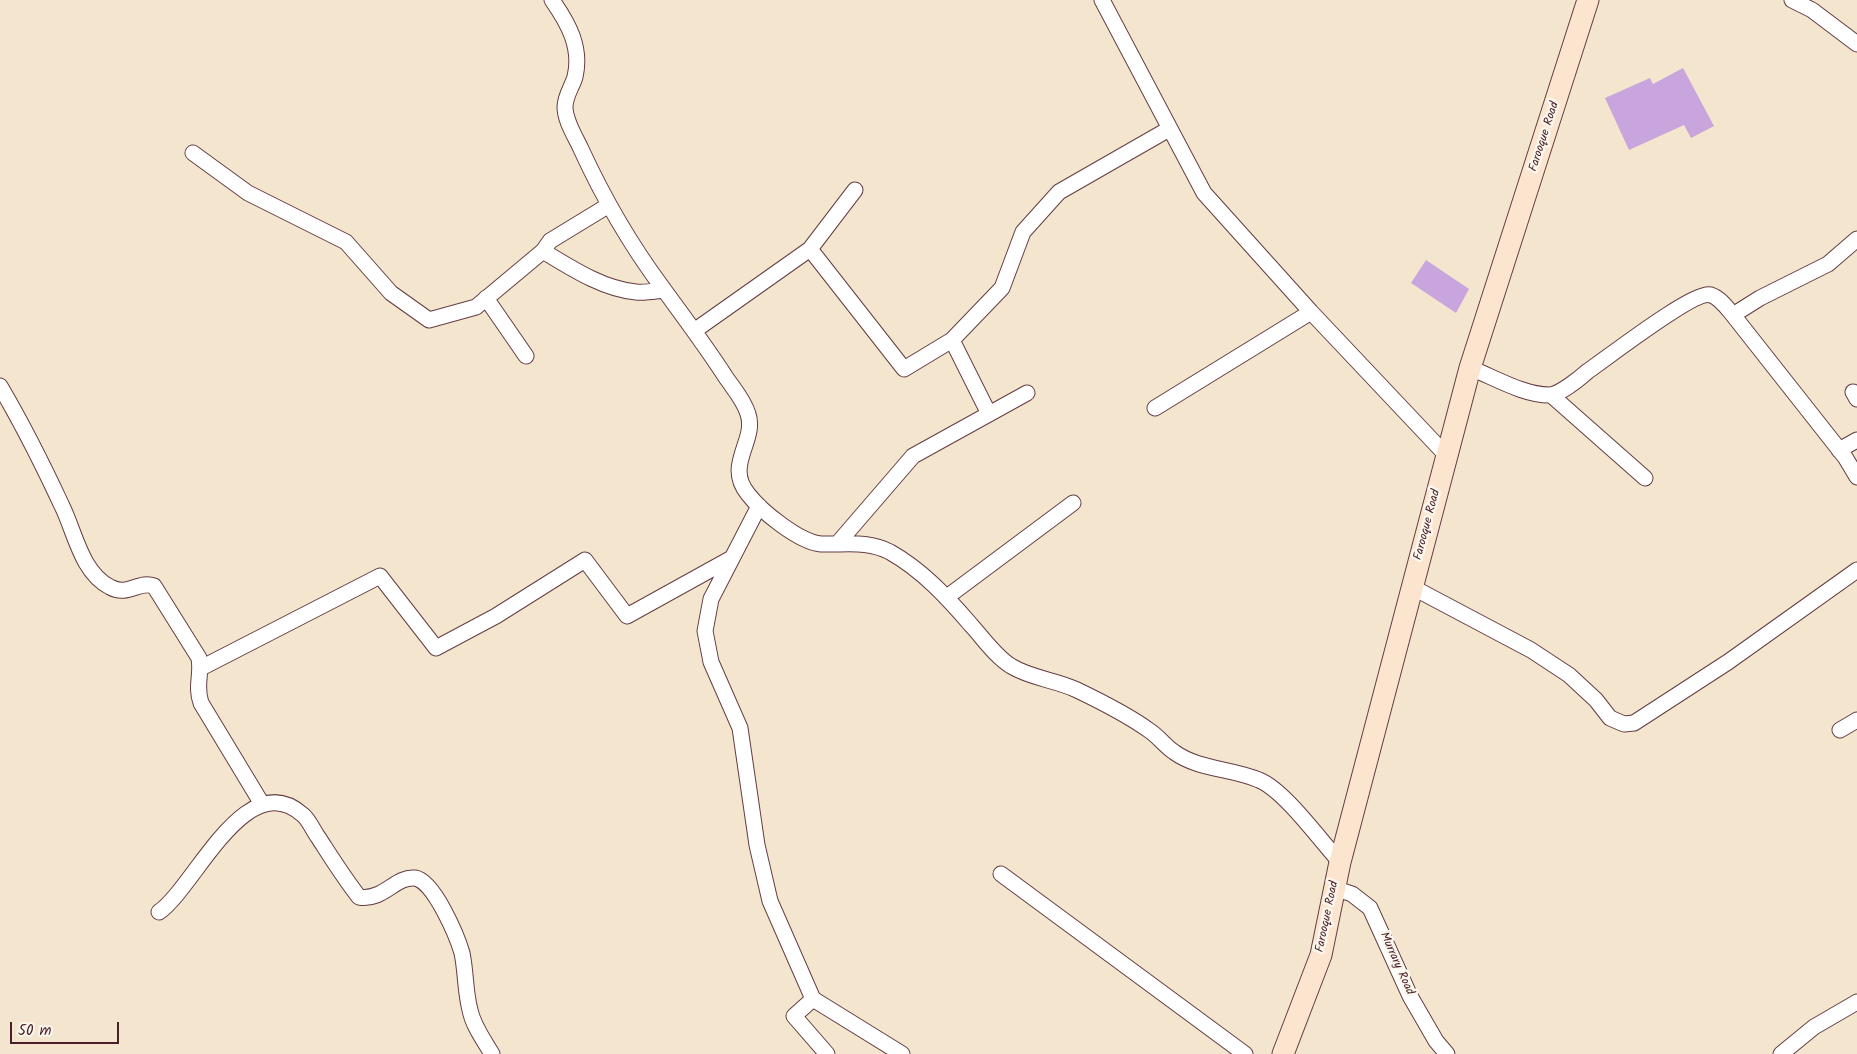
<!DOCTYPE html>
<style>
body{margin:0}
#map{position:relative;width:1857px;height:1054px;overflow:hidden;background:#f4e6ce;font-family:Kalam,sans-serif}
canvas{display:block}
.scale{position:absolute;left:10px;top:1022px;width:109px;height:22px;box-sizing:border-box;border:2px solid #4a1f2b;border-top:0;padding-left:6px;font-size:15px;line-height:18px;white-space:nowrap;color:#4a1f2b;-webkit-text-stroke:4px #fbf7ec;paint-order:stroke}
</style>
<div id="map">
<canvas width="1857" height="1054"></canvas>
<div class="scale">50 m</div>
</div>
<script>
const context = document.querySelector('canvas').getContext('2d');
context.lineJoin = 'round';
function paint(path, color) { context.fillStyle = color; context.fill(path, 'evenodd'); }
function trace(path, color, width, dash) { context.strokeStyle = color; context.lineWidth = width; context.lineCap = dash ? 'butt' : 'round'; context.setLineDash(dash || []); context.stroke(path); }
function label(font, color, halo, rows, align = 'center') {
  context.font = font + ' Kalam,sans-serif'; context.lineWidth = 5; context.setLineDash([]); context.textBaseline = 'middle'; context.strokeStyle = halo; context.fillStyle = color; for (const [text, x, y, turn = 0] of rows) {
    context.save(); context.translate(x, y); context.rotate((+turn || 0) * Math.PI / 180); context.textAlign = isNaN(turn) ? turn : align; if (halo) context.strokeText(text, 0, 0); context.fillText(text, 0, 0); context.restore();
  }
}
paint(new Path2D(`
 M1683 68 1714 126 1691 138 1684 125 1629 150 1605 98 1650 78 1653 84Z
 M1426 260 1469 289 1456 313 1411 283Z`), '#c8a5dc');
const minor = new Path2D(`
 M552 0C568 23 582 47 575 77 572 87 565 96 565 107 565 121 575 136 581 149 603 197 630 244 662 287 683 316 705 345 725 376 733 388 744 400 748 414 757 441 724 465 748 494 761 511 799 542 821 544 845 545 867 540 890 552 922 570 947 597 971 625 983 638 996 657 1011 666 1030 678 1056 680 1077 690 1102 702 1128 715 1150 731 1159 737 1165 746 1174 752 1199 770 1231 768 1259 780 1284 790 1320 840 1340 862
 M1102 0 1204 193 1311 312 1447 456
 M1792 0 1812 10 1857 44
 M193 153 248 193 346 242 391 293 429 320 476 307 543 251 550 241 609 205
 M810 249 904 369 952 340
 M543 251C571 268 603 289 636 292 645 293 655 291 664 290
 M486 298 526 356
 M1733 315 1760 298 1828 264 1857 239
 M694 331 810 249 855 190
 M1470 368C1494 377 1523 395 1549 395 1559 395 1580 378 1588 371 1606 359 1694 290 1711 295 1720 298 1727 308 1733 315L1845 457 1857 477
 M0 386C23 425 43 465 62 506 75 532 81 572 110 587 128 597 139 580 154 586L199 658C202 675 195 686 201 703L262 804
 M1853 392 1857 399
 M1551 395 1645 478
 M1155 408 1311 312
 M989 414 952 340 1002 288 1023 232 1059 192 1169 129
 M1839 450 1857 440
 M759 506 711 599 705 631 711 662 740 728 757 845 770 901 813 999 902 1054
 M838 543 913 456 1027 393
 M1412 587 1531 650 1569 675 1596 700 1610 718 1624 724 1634 723 1728 662 1857 570
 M947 597 1073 503
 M201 668 380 576 436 648 496 616 585 560 627 616 730 559
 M1840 730 1857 720
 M1001 874 1245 1054
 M1334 888 1352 894 1370 908 1410 996 1436 1041 1447 1054
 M159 912C195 887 246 764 303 815 309 820 313 830 318 837 331 857 344 878 359 897 384 901 395 876 415 878 434 881 457 936 462 953 466 972 465 991 470 1010 473 1026 484 1040 492 1054
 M813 999 794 1016 827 1054
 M1781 1054 1814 1027 1857 1002`);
const secondary = new Path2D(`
 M1283 1054 1321 955 1340 862 1470 368 1588 0`);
trace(minor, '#643d43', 17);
trace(secondary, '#643d43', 23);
trace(minor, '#fff', 15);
trace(secondary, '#fbe5cf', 21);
label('12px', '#4a1f2b', '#fbf7ec', [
 ["Farooque Road",1545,137,-72],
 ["Farooque Road",1428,525,-75],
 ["Farooque Road",1328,917,-78],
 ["Murrary Road",1396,964,66]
]);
</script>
